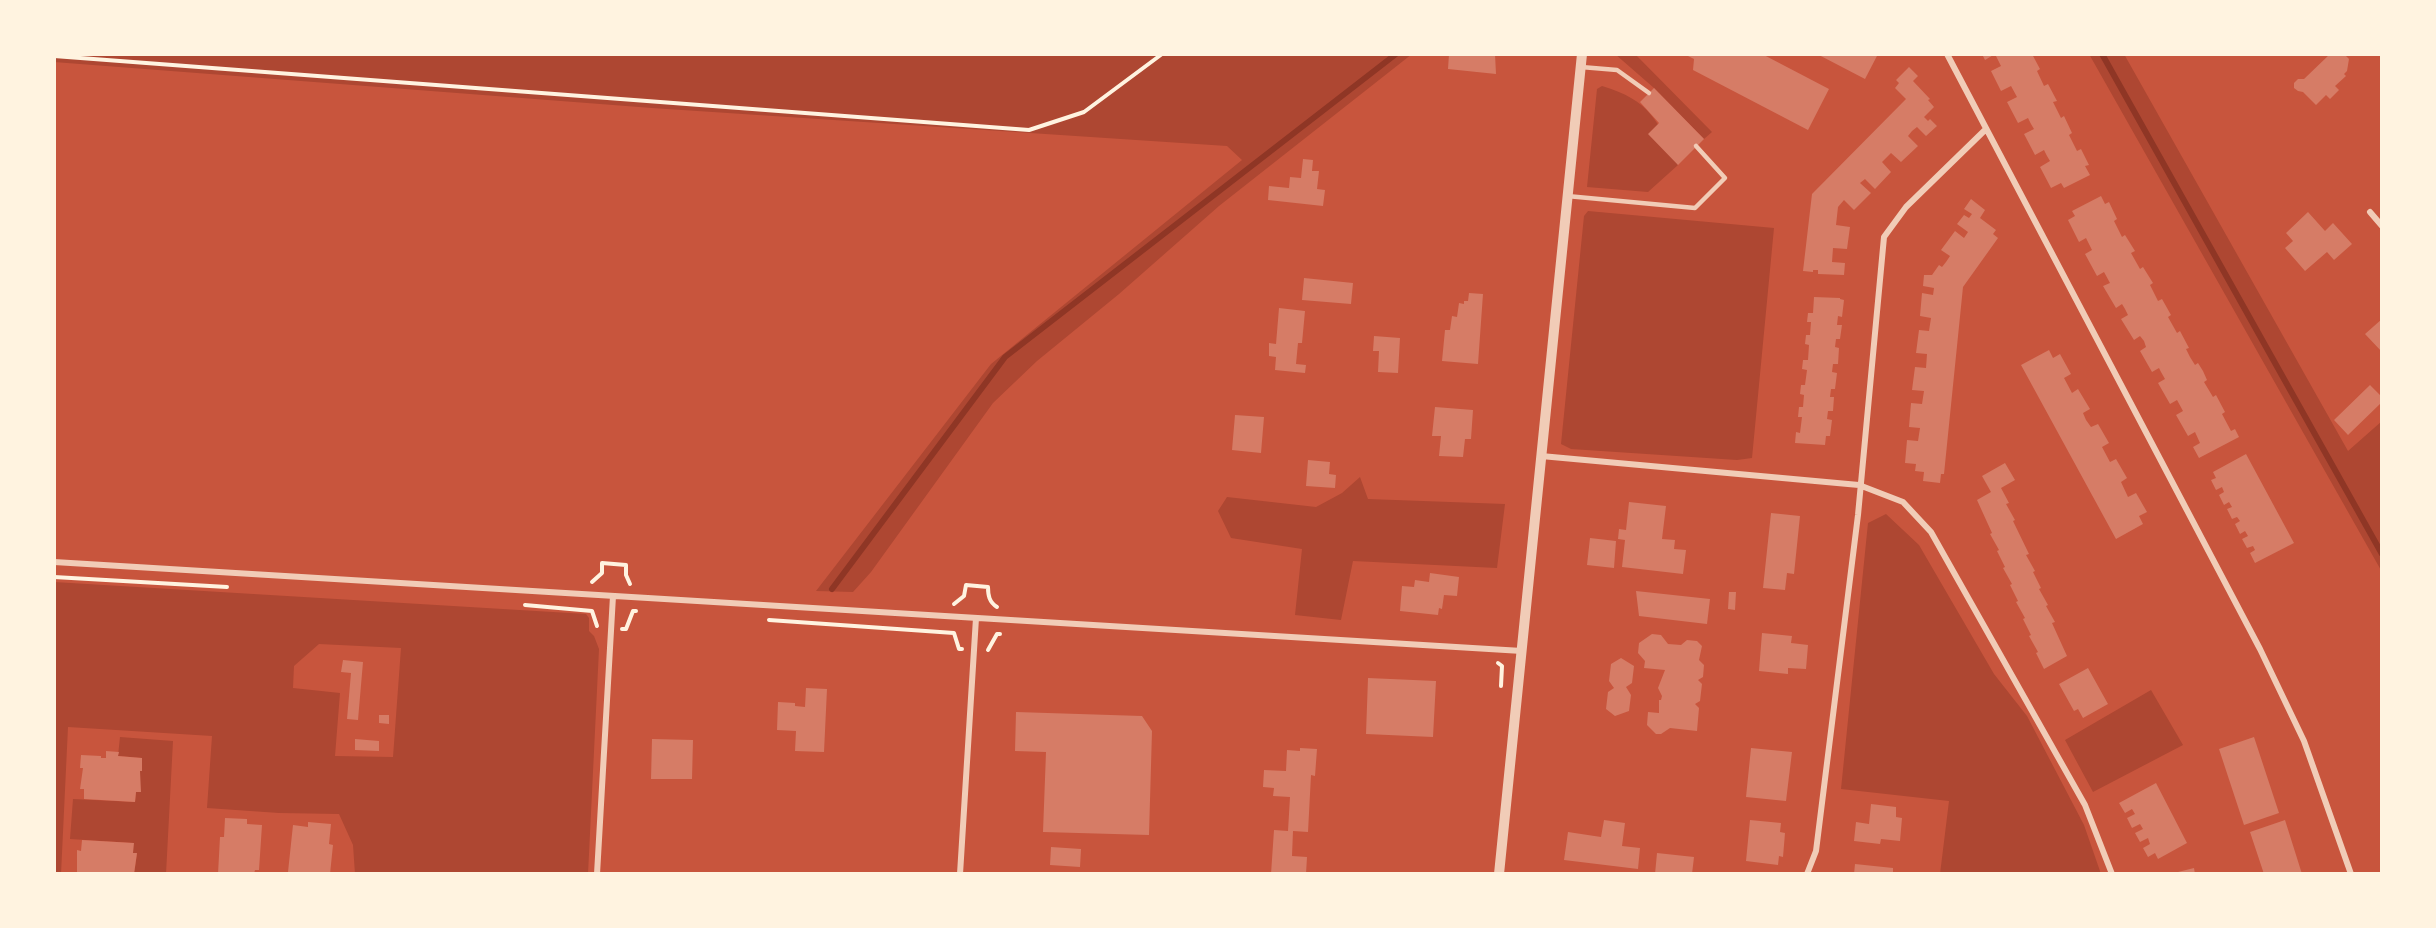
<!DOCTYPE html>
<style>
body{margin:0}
#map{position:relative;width:2436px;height:928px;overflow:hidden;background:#c8553d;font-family:"Exo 2",sans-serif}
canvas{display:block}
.frame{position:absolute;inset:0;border:56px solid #fff3e0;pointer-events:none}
</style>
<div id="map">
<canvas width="2436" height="928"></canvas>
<div class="frame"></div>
</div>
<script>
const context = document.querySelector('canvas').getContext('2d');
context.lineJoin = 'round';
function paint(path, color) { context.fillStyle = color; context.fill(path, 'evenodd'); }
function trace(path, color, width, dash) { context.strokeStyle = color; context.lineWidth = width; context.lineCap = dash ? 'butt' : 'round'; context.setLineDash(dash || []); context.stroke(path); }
paint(new Path2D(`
 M54 54H1412L1219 206 1119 294 1037 361 993 403 871 572 853 592 816 591 991 364 1242 160 1227 146 652 108 54 62Z
 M1615 54H1635L1712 132 1704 139 1654 88Z
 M2089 54H2124L2348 451 2382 421V572Z
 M1602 86C1650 100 1659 122 1678 165L1648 192 1587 187 1597 89Z
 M1588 211 1774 228 1752 458 1737 460 1571 449 1561 444 1584 216Z
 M1360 477 1368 499 1505 504 1497 568 1353 561 1341 620 1295 615 1302 549 1231 538 1218 511 1227 497 1316 507 1342 493Z
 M1886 514 1919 545 1994 674 2027 716 2084 825 2101 874H1940L1949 801 1841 789 1868 523Z
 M54 582 586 614 589 618V631L594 636 599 649 588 874H355L353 845 339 814 279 813 207 808 212 736 68 727 61 874H54ZM319 644 401 648 393 757 335 756 340 693 293 688 294 666Z
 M2151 690 2183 745 2093 792 2065 740Z
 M120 737 173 741 166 874H134L137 854 133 853V843L70 839 73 799 135 802 136 792H140V771L142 770V758L118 756Z`), '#ae4732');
trace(new Path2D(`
 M2102 54 2382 554
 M832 589 1005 357 1396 54`), '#8f3625', 6);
paint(new Path2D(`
 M1449 54H1495L1496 74 1448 69Z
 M1684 54H1762L1829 89 1808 130 1693 70 1694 59Z
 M1817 54H1878L1865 79Z
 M1982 54H2032L2040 69 2037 71 2044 86 2048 84 2057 101 2053 102 2061 118 2064 116 2072 133 2069 135 2077 151 2081 149 2089 165 2085 166 2090 175 2064 188 2061 183 2051 188 2040 167 2050 161 2047 156 2044 150 2035 155 2024 134 2034 129 2031 124 2028 118 2018 123 2007 102 2017 97 2011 86 2001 91 1991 71 2001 66 1995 54 1985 60Z
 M2330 54 2345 55 2349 59 2347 71 2344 74 2346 76 2335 86 2339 90 2330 99 2326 95 2316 105 2303 92 2298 91 2294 88V83L2298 79H2304Z
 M1909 67 1918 76 1913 81 1930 99 1928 100 1934 107 1924 117 1928 121 1930 119 1937 126 1926 136 1917 127 1912 131 1908 136 1918 146 1901 162 1891 153 1882 162 1891 172 1875 189 1865 179 1860 183 1871 193 1854 210 1844 200 1838 207 1836 225 1850 227 1847 249 1833 248 1832 262 1845 263 1844 275 1818 274V270H1813V272L1803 271 1812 194 1906 99 1895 88 1899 83 1896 80Z
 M1654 88 1704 139 1678 165 1648 134 1659 123 1640 102Z
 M1303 159 1313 160 1312 171H1319L1317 189 1325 190 1323 206 1268 200 1269 186 1289 188 1290 177 1301 178Z
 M2101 196 2105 204 2109 202 2117 219 2114 221 2122 237 2125 235 2135 251 2131 253 2140 269 2143 267 2153 283 2150 285 2158 301 2162 299 2171 315 2168 317 2177 333 2180 331 2189 348 2186 349 2190 357 2195 365 2198 363 2203 371 2207 380 2204 382 2213 397 2216 395 2225 412 2222 414 2231 431 2235 429 2239 437 2199 458 2193 447 2200 443 2195 432 2188 436 2176 415 2183 411 2177 400 2170 404 2158 383 2165 379 2161 372 2159 368 2152 372 2140 351 2146 347 2144 341 2140 336 2134 340 2121 319 2128 315 2125 309 2122 304 2116 308 2103 286 2110 283 2104 272 2097 276 2085 254 2092 250 2086 238 2079 242 2068 220 2075 216 2072 211Z
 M1971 199 1985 210 1980 218 1996 230 1993 234 1998 238 1963 287 1944 474H1941L1940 483 1923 481 1924 472 1915 471 1916 464 1905 463 1907 440 1918 441 1920 428 1909 427 1911 403 1922 404 1924 391 1912 390 1915 367 1926 368 1927 354 1916 353 1919 330 1929 331 1931 318 1920 316 1922 293 1933 295 1934 288 1923 286 1924 275H1932L1939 265 1942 267 1946 262 1950 256 1941 250 1955 231 1964 238 1968 232 1957 224 1964 215 1969 218 1972 214 1964 209Z
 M2308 212 2325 231 2333 223 2352 244 2334 260 2327 252 2305 271 2285 248 2293 241 2286 233Z
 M1304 278 1353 283 1351 304 1302 300Z
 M1469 293 1483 294 1478 364 1442 361 1445 330H1450L1452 316 1457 317 1459 303 1464 304V301H1468Z
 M1814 297 1840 298V299L1844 300 1842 317 1838 316 1837 325H1842L1840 339H1836L1835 347 1839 348 1838 364H1833L1832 372 1837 373 1835 389H1831L1830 397H1834L1833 411H1828L1827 419 1832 420 1830 436H1826L1825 445 1795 443 1796 432 1800 433 1802 417H1798L1799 407H1803L1804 395 1800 394 1801 385H1805L1807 370 1802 369 1803 360H1808L1809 345 1805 344 1806 335H1810L1811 322H1807L1808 313H1813Z
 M1279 308 1305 311 1302 343H1298L1296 364 1306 365 1305 373 1275 370 1276 357 1269 356V343L1276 344Z
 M2382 319V352L2365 334Z
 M1374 336 1400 338 1398 373 1378 372 1379 351H1373Z
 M2049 350 2053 358 2060 354 2071 374 2064 378 2072 393 2078 389 2090 409 2083 413 2086 420 2091 427 2098 424 2109 443 2102 447 2110 462 2116 459 2127 478 2121 482 2128 497 2136 493 2147 512 2139 516 2143 524 2116 539 2021 365Z
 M2370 385 2382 397V402L2348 435 2334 420Z
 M1435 407 1473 410 1471 439H1465L1463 457 1439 456 1441 436H1432Z
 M1235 415 1264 417 1261 453 1232 450Z
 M2246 454 2294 543 2255 563 2250 553 2255 550 2253 546 2247 548 2242 539 2248 536 2245 531 2240 534 2235 524 2240 521 2237 517 2232 519 2227 509 2232 507 2229 502 2224 505 2219 495 2224 492 2222 487 2216 490 2211 480 2216 478 2213 472Z
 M1308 460 1330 462 1329 474 1336 475 1335 488 1306 486Z
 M2005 463 2015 480 2001 488 2009 503 2006 504 2015 520 2013 521 2029 554 2026 555 2035 571 2033 572 2041 588 2039 589 2048 605 2046 606 2055 622 2052 623 2067 656 2044 669 2036 653 2038 652 2029 636 2031 635 2023 619 2025 618 2016 602 2018 601 2010 585 2012 584 2003 568 2005 567 1997 551 1999 550 1990 534 1992 533 1977 500 1991 492 1982 476Z
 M1629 502 1666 506 1662 539 1675 540 1674 549 1686 550 1683 574 1622 567 1625 540 1618 539 1619 529 1626 530Z
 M1771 513 1800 516 1794 574 1787 573 1785 590 1763 588Z
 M1590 538 1616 541 1614 568 1587 565Z
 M1430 573 1459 577 1457 596 1444 595 1442 609 1439 608 1438 615 1400 611 1402 586 1414 587 1415 580 1429 582Z
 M1636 591 1710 599 1707 624 1639 616Z
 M1729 592H1736L1735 610 1728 609Z
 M1762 633 1792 636 1791 643 1808 645 1806 669 1788 668V674L1759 671Z
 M1652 634 1661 635 1668 644 1681 645 1687 640 1697 641 1702 646 1699 660 1704 665 1703 677 1698 680 1702 684 1700 701 1695 704 1699 708 1697 731 1670 728 1661 734H1656L1647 725 1648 712 1659 713V700H1661L1662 696 1658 688 1665 670 1644 668 1645 661 1638 653 1639 643Z
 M1621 658 1634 666 1632 683 1626 687 1631 695 1629 711 1615 716 1606 709 1608 692 1614 688 1609 681 1611 664Z
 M343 660 363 662 358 720 347 719 351 673 341 672Z
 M2088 668 2108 704 2083 718 2078 709 2074 711 2059 684Z
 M1368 678 1436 681 1433 737 1366 734Z
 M806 688 827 689 824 752 795 751 796 731 777 730 778 702 795 703V706L805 707Z
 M1016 712 1142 716 1152 731 1149 835 1043 832 1046 752 1015 751Z
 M379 715H389V724L379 723Z
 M2254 737 2279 813 2244 825 2219 749Z
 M355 739 379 741V751L355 750Z
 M652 739 693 740 692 779H651Z
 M1300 748 1317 749 1315 776 1311 775 1308 832 1293 831 1292 856 1307 857 1306 874H1271L1274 830 1288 831 1290 797 1273 796 1274 788 1263 787 1264 770 1286 771 1287 750 1300 751Z
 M1751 748 1792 752 1786 801 1746 797Z
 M106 751 119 752 118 756 142 758V771H140L141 792H136L135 802 84 799V789H80L83 768H80L81 755 101 756V758H106Z
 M2156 783 2187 843 2158 859 2155 853 2148 857 2143 848 2150 844 2148 838 2140 842 2135 833 2143 829 2140 824 2132 828 2127 818 2135 814 2132 809 2125 813 2119 803Z
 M1871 804 1896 807V817L1902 818 1900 841 1881 839 1880 844 1854 841 1856 822 1869 824Z
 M225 818 247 819V824L262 825 259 870H255L254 874H218L220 837H224Z
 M1604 820 1625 823 1622 846 1640 848 1638 869 1564 860 1568 832 1601 837Z
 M1750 820 1781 823 1780 832 1785 833 1783 857 1779 856 1778 865 1746 861Z
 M2285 820 2302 874H2264L2250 832Z
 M308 822 331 824 329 844 333 845 330 874H293L288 872 293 825 308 827Z
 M82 840 134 843 133 853H137L134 874H77V850L81 851Z
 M1051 847 1081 849 1080 867 1050 865Z
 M1657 853 1694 857 1692 874H1655Z
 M1855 864 1893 868V874H1854Z
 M2194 868 2195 874H2174V873Z`), '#d67c66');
trace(new Path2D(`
 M54 56 1029 130 1084 112 1162 54
 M54 577 227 587
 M592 582 602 573V563L626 565V575L630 584
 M954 604 964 596 966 585 988 587C988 595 989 602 997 607
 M525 605 592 611 597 626
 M769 620 954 633 959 649H962
 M622 629H626L633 611H636
 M988 650 997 634H1000
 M1498 663 1502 666 1501 686`), '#fff3e0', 4);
trace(new Path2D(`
 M1581 67 1617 70 1649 93
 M1567 196 1695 208 1725 178 1696 146`), '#f1ccb7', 4.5);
trace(new Path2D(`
 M1947 54 2260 649 2304 741 2351 874
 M2370 212 2382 226
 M1541 456 1859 485 1903 502 1931 532 2085 805 2112 874
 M54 562 1522 651
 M597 874 613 596
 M960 874 976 618
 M1807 874 1816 851 1858 515 1884 237 1906 207 1985 130`), '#f1ccb7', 6);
trace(new Path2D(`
 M1499 874 1582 54`), '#f1ccb7', 10);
</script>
